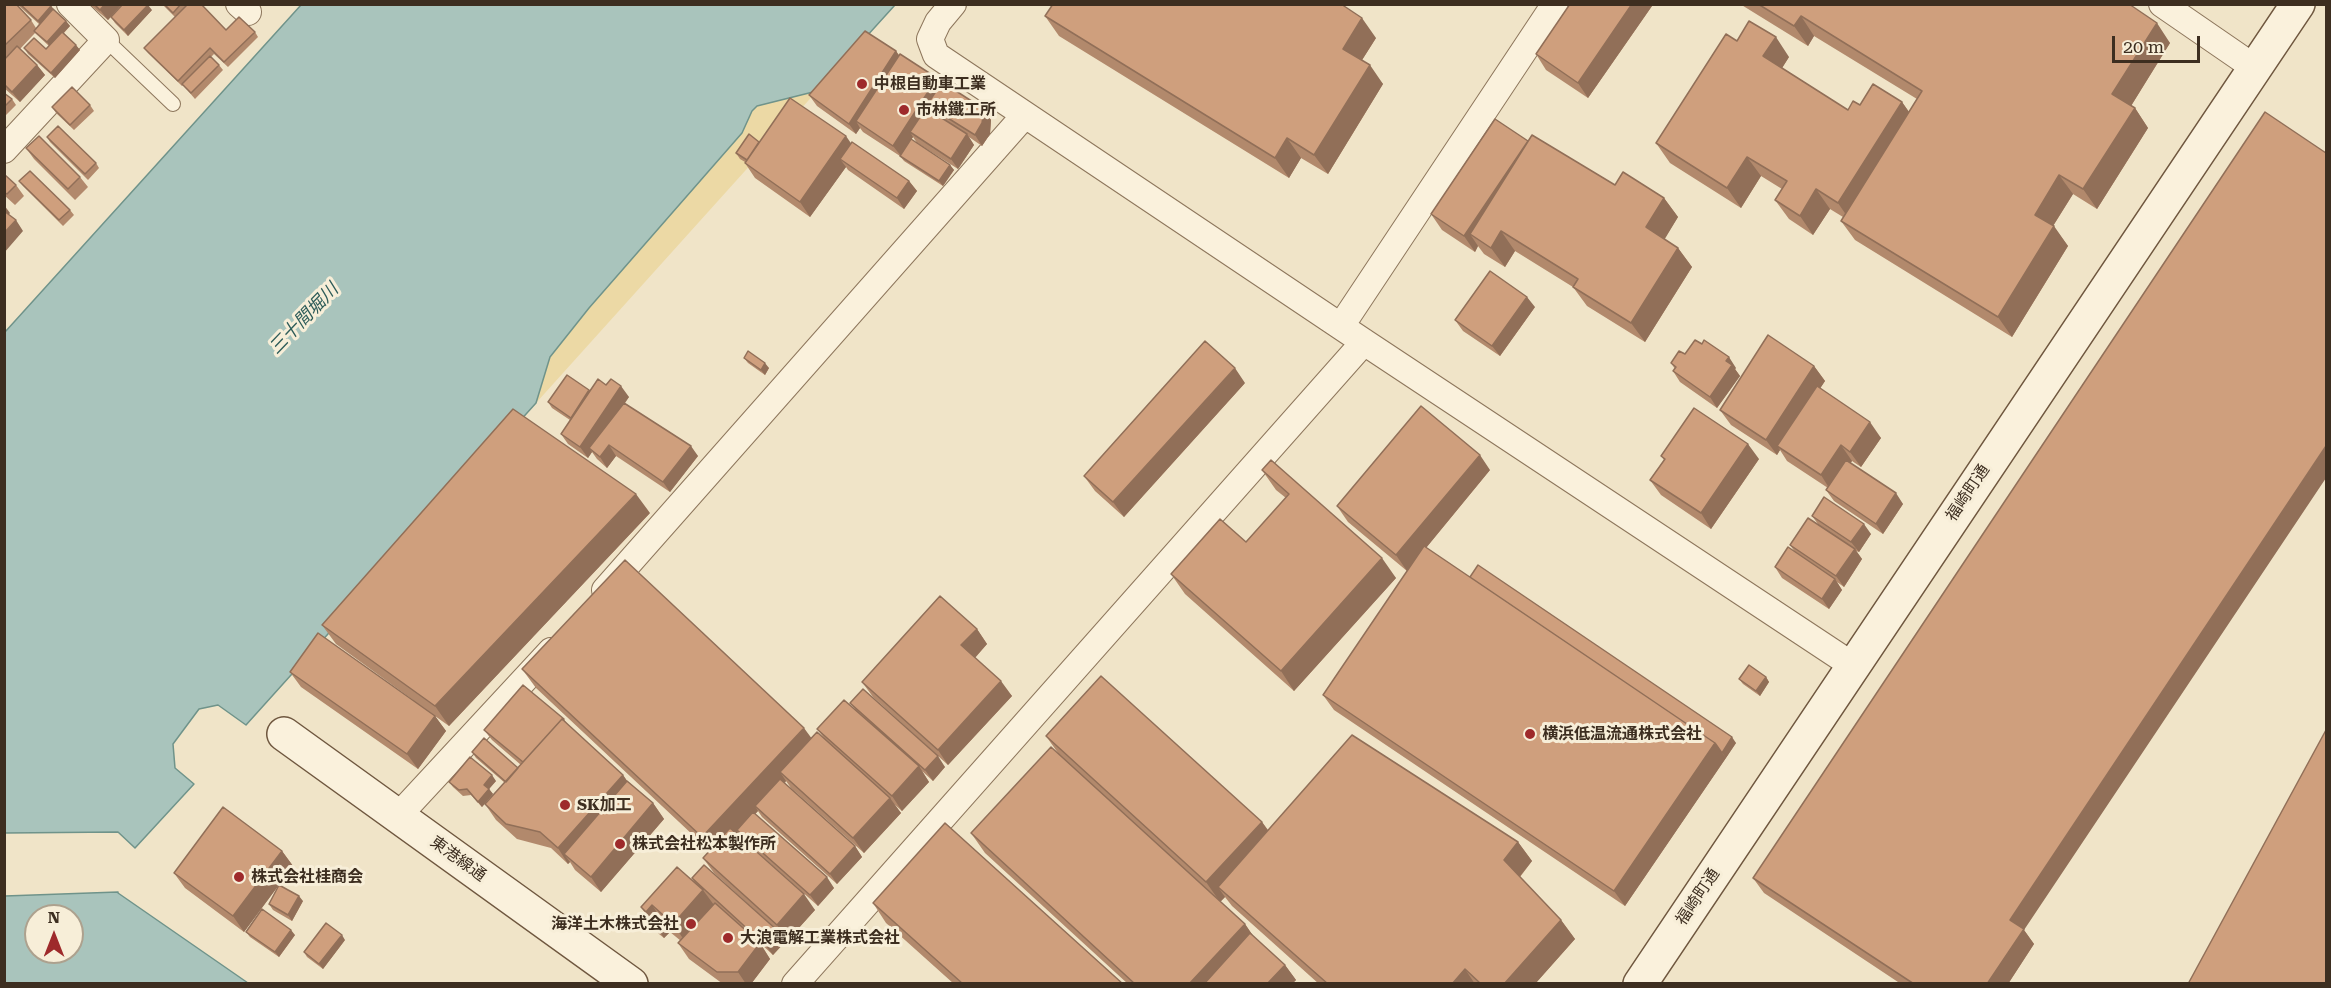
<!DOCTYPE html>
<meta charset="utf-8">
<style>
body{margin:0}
#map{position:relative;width:2331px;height:988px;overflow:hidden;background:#f0e4c8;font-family:"Roboto Serif",serif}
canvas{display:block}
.frame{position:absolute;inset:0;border:6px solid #3d2e20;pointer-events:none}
.north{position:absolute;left:24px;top:904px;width:60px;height:60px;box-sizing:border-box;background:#f7eed8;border:2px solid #ada18e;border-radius:50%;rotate:0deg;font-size:16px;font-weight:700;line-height:24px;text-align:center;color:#3d2e20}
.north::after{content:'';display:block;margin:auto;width:21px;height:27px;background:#9e2a2b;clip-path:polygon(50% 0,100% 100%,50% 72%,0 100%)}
.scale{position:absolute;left:2112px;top:36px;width:88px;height:27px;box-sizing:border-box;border:3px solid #3d2e20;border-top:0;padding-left:8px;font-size:18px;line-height:21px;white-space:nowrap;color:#3d2e20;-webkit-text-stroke:4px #f7eed8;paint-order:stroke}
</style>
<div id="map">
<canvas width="2331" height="988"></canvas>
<div class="frame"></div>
<div class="north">N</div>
<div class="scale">20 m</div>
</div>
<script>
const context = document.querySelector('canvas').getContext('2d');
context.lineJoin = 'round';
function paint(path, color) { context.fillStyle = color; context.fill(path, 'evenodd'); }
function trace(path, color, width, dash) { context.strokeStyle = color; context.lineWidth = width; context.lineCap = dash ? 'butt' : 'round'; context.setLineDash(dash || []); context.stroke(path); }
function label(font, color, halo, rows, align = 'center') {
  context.font = font + ' "Roboto Serif","Noto Sans JP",serif'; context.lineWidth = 6; context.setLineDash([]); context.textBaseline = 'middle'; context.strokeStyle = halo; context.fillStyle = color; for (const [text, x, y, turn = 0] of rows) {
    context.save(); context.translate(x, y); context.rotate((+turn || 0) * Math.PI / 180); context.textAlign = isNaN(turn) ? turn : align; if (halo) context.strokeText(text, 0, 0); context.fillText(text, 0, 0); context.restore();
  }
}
paint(new Path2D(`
 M817 91 536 403 550 357 589 308 742 133 752 111 757 106Z`), '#ecd9a5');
const water = new Path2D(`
 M301 5H895L817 91 757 106 752 111 742 133 589 308 550 357 536 403 246 725 218 705 199 709 173 744 175 768 194 784 135 848 118 832 5 833V332Z
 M118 892V893L248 983H5V896ZM36 916H72V952H36Z`);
paint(water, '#a9c4bc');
trace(water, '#6f938a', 1.5);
const lane = new Path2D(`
 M106 40 173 104`);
const street = new Path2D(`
 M239 4 248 12
 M953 4 938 22 930 39 936 55 1364 342 1852 665
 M2162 4 2255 68
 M4 150 106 40 70 4
 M1341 326 1555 4
 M605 590 1024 116
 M398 816 551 651
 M795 984 1364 342`);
const secondary = new Path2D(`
 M284 734 631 984
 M1640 984 2298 4`);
trace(lane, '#8d765c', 16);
trace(street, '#8d765c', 28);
trace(secondary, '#6f573f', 36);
trace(lane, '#faf1dc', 14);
trace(street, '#faf1dc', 26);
trace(secondary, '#faf1dc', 33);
paint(new Path2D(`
 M4 4 31 20 36 28 39 24 17 4H50L54 10 66 21 70 26 64 33 80 50 55 78 28 54 24 48 46 49 49 46 35 33 20 49 37 65 45 75 20 102 4 88Z
 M89 4H122L108 20Z
 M162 4H201L226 30 255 32 258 37 228 67 214 54 211 57 219 65 223 70 195 99 183 85 182 86 148 53 144 48 175 17Z
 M1570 4H1651L1652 6 1588 98 1546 70 1536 54Z
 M1740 4H2129L2170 43 2131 106 2135 108 2148 128 2097 209 2073 194 2053 226 2068 246 2012 337 1855 240 1841 221 1843 217 1830 209 1813 235 1789 219 1775 200 1782 189 1761 176 1741 208 1670 163 1656 143 1737 41 1789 57 1782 68 1848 110 1860 105 1902 102 1909 112 1917 99 1814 36 1808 46Z
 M152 10 128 36 115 23 111 17Z
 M1045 16 1376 38 1362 60 1383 84 1328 174 1301 158 1289 178 1059 36Z
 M896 51 899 55 937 78 941 83 984 109 991 120 990 134 982 146 969 137 974 145 958 169 917 143 913 137 911 140 950 165 954 170 943 186 904 161 900 156 863 132 860 128 856 134 817 106 809 95Z
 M4 93 12 99 16 105 4 117Z
 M90 105 94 111 74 130 56 113 52 107Z
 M47 137 96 163 99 168 88 180 50 142Z
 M1528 141 1615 185 1664 198 1678 217 1664 239 1678 248 1692 267 1645 342 1587 306 1573 287 1515 251 1505 267 1484 254 1478 246 1475 252 1442 230 1431 214Z
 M759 142 851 144 909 181 917 191 904 209 848 170 846 167 810 217 755 178 745 163V162L740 159 736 153Z
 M26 148 80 177 88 187 75 200 34 159Z
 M4 174 16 185 24 196 15 205 4 195Z
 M19 181 70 210 74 215 63 226 23 186Z
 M1535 307 1500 356 1463 331 1455 320Z
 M1685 354 1736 368 1735 369 1740 376 1717 408 1680 382 1673 371 1675 369 1671 363Z
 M744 358 769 368 765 375 748 363Z
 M1814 366 1825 381 1820 388 1881 438 1861 467 1852 461 1850 463 1903 504 1883 534 1834 501 1826 490 1828 488 1787 461 1780 450 1777 455 1731 425 1720 410Z
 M1245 383 1124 517 1095 491 1084 476Z
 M606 385 629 397 624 403 698 456 670 492 616 456 607 468 597 459 592 452 588 458 568 444 561 434 570 420 552 408 548 402 590 391Z
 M1661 456 1759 459 1711 529 1661 495 1650 480 1664 460Z
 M1262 470 1396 578 1294 691 1185 594 1171 574 1246 542 1286 498 1276 490Z
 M1490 470 1426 548 1470 577 1736 743 1625 906 1334 710 1323 695 1412 565 1407 571 1348 522 1337 506Z
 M650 513 449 726 435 716 446 731 418 769 301 687 290 672 413 700 336 644 322 625Z
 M1812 516 1871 534 1859 552 1856 551 1862 559 1844 587 1837 582 1842 590 1829 609 1782 578 1775 567 1795 552 1790 545 1818 524Z
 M977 629 987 644 975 658 1012 696 948 765 873 697 862 682Z
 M522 669 812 738H824L817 729 855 709 850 703 945 767 933 781 922 771 929 782 902 811 894 804 901 813 864 853 791 788 786 781 785 783 855 846 862 857 837 884 762 817 758 811 755 814 834 888 818 906 744 840 738 832 737 834 815 910 788 940 714 873 703 858 710 851 536 688Z
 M1766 677 1769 682 1760 696 1743 684 1739 679Z
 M564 719 567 724 623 775 627 781 653 803 664 819 601 892 575 870 570 862 568 864 551 848 517 839 496 820 485 804 505 783 476 758 472 752 518 768 521 765 492 740 484 730Z
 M1046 736 1262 822 1268 830 1518 842 1532 861 1520 877 1561 920 1575 939 1535 984H1319L1232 906 1225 897 1220 902 1245 924 1253 936 1285 965 1296 980 1292 984H1128L985 853 971 833 1058 753Z
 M496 781 489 789 493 794 482 807 471 795 463 796 453 787 449 782Z
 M282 851 293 866 244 932 185 888 174 873Z
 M692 878 778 931 785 942 773 955 760 943 770 959 751 984H723L689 959 678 943 681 941 670 932 664 938 659 934 641 907 694 882Z
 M1753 878 2024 930 2034 944 2008 984H1901L1764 893Z
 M303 901 292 921 273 910 269 904Z
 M873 903 1123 984H954L886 923Z
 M246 932 295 935 279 957 250 937Z
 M345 940 323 969 307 957 304 952Z`), '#b2896c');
paint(new Path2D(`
 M105 4H122L108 20 100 10Z
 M1632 4H1651L1652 6 1588 98 1578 83Z
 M148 5 152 10 128 36 124 30Z
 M51 6 55 11 41 26 38 21Z
 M1801 16 1814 36 1808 46 1794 26Z
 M1362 18 1376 38 1357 68 1343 49Z
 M66 21 70 26 50 47 47 42Z
 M2157 23 2170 43 2126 114 2112 94Z
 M1776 37 1789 57 1777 76 1763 56Z
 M76 45 80 50 55 78 51 73Z
 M896 51 903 62 856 121 860 128 856 134 849 124Z
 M37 65 45 75 20 102 12 92Z
 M1370 65 1383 84 1328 174 1314 155Z
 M937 78 944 88 927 105 931 110 914 135 910 132 913 137 901 156 893 146Z
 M1902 102 1916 122 1851 222 1838 203Z
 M2135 108 2148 128 2097 209 2083 189Z
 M984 109 991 120 990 134 982 146 975 135Z
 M967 134 974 145 958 169 951 159Z
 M846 136 857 152 840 159 846 167 810 217 800 202Z
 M1287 138 1301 158 1289 178 1275 158Z
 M1528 141 1470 234 1478 246 1475 252 1464 236Z
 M1747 157 1761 176 1741 208 1727 188Z
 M950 165 954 170 943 186 939 181Z
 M2059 175 2073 194 2048 234 2035 215Z
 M909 181 917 191 904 209 897 198Z
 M1816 189 1830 209 1813 235 1800 216Z
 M1664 198 1678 217 1660 247 1646 227Z
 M4 205 10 213 7 217 4 214Z
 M16 220 23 231 4 253V233Z
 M2054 226 2068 246 2012 337 1998 317Z
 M1501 231 1515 251 1505 267 1491 248Z
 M1678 248 1692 267 1645 342 1631 323Z
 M1527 297 1535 307 1500 356 1492 346Z
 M1729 357 1736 368 1735 369 1740 376 1717 408 1710 397 1726 361Z
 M765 363 769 368 765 375 761 370Z
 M1814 366 1825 381 1781 449 1777 446 1780 450 1777 455 1766 440Z
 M1235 368 1245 383 1124 517 1113 502Z
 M621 386 629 397 593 451 589 448 592 452 588 458 580 447Z
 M1870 422 1881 438 1861 467 1850 452Z
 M1748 444 1759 459 1711 529 1701 513Z
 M609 445 616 456 607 468 600 457Z
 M1841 445 1852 461 1831 491 1821 475Z
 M691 446 698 456 670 492 663 482Z
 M2326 446V478L2024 930 2034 944 2008 984H1987L2010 920Z
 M1480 455 1490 470 1407 571 1396 555Z
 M1896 493 1903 504 1883 534 1876 524Z
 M636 494 650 513 449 726 435 706Z
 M1864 524 1871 534 1859 552 1851 542Z
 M1855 549 1862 559 1844 587 1836 576Z
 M1382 558 1396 578 1294 691 1281 671Z
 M1835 579 1842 590 1829 609 1822 599Z
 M977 629 987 644 972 661 961 645Z
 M1766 677 1769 682 1760 696 1756 691Z
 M1001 681 1012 696 948 765 938 750Z
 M435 716 446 731 418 769 407 754Z
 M804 728 818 747 780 772 786 781 759 810 755 806 758 811 739 831 737 830 738 832 715 856 702 837Z
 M1732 737 1736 743 1726 758 1722 753Z
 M1715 743 1726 758 1625 906 1614 891Z
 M938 756 945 767 933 781 925 770Z
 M919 766 929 782 902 811 892 796Z
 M492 775 496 781 489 789 493 794 482 807 478 802 484 785Z
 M623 775 634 791 564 854 570 862 568 864 558 848Z
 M890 798 901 813 864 853 853 838Z
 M653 803 664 819 601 892 591 877Z
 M1262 822 1276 842 1218 887 1225 897 1220 902 1206 882Z
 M1518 842 1532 861 1517 880 1504 860Z
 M855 846 862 857 837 884 830 874Z
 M282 851 293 866 244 932 233 916Z
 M827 877 834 888 818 906 810 895Z
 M703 890 722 916 691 950 673 924Z
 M804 894 815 910 788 940 777 925Z
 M299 896 303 901 292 921 288 915Z
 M652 905 670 932 664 938 646 912Z
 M1561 920 1575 939 1535 984H1504Z
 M1245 924 1258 943 1221 984H1189Z
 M291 930 295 935 279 957 275 952Z
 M778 931 785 942 773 955 765 945Z
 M342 935 345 940 323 969 319 964Z
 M760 943 770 959 751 984H746L738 972Z
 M1285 965 1296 980 1292 984H1267Z
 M1465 969 1475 984H1452Z`), '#916f58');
const building = new Path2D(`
 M4 4H16L31 20 4 46Z
 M20 4H50L51 6 38 21Z
 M94 4H105L100 10Z
 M123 4 148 5 124 30 111 17Z
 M164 4H181L173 13Z
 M188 4H201L226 30 239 17 255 32 224 62 210 48 178 81 144 48Z
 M1053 4H1341L1362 18 1343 49 1370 65 1314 155 1287 138 1275 158 1045 16Z
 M1570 4H1632L1578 83 1536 54Z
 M1758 4H2129L2157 23 2112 94 2135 108 2083 189 2059 175 2035 215 2054 226 1998 317 1841 221 1922 91 1801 16 1794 26Z
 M53 9 66 21 47 42 34 31Z
 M1749 21 1776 37 1763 56 1848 110 1853 101 1860 105 1873 84 1902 102 1838 203 1816 189 1800 216 1775 200 1787 181 1747 157 1727 188 1656 143 1726 34 1737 41Z
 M865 31 896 51 849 124 809 95Z
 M62 32 76 45 51 73 24 48 34 38 46 49Z
 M17 46 37 65 12 92 4 84V60Z
 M900 54 937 78 893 146 856 121Z
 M210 56 219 65 191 93 182 84Z
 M942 82 984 109 982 123 975 135 927 105Z
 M72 87 90 105 70 125 52 107Z
 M4 93 12 99 4 107Z
 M790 98 846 136 800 202 745 163Z
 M926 108 967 134 951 159 910 132Z
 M2265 112 2326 153V446L2010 920 2024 929 1987 984H1914L1753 878Z
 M1495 119 1528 141 1464 236 1431 214Z
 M58 126 96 163 85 174 47 137Z
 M749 134 759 142 747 160 736 153Z
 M1532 135 1615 185 1623 172 1664 198 1646 227 1678 248 1631 323 1573 287 1578 279 1501 231 1491 248 1470 234Z
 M39 136 80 177 68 189 26 148Z
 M911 139 950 165 939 181 900 156Z
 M852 142 909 181 897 198 840 159Z
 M30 171 70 210 59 220 19 181Z
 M4 174 16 185 7 194 4 192Z
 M4 211 16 220 4 233Z
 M1490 271 1527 297 1492 346 1455 320Z
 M1768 335 1814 366 1766 440 1720 410Z
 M1695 340 1702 344 1704 340 1729 357 1726 361 1732 365 1710 397 1673 371 1676 367 1671 363 1679 351 1685 354Z
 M1205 341 1235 368 1113 502 1084 476Z
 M748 351 765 363 761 370 744 358Z
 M567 375 589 390 571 418 548 402Z
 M598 379 606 385 611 379 621 386 580 447 561 434Z
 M1817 386 1870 422 1850 452 1841 445 1821 475 1777 446Z
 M624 403 691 446 663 482 609 445 600 457 589 448Z
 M1421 406 1480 455 1396 555 1337 506Z
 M1694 408 1748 444 1701 513 1650 480 1665 459 1661 456Z
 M513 409 636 494 435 706 322 625Z
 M1271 460 1382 558 1281 671 1171 574 1220 519 1246 542 1289 494 1262 470Z
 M1846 460 1896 493 1876 524 1826 490Z
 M1824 497 1864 524 1851 542 1812 516Z
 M1808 518 1855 549 1836 576 1790 545Z
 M1424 546 1715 743 1614 891 1323 695Z
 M1788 547 1835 579 1822 599 1775 567Z
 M625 560 804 728 702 837 522 669Z
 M1478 565 1732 737 1722 753 1715 743 1470 577Z
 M940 596 977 629 961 645 1001 681 938 750 862 682Z
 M318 633 435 716 407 754 290 672Z
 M1749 665 1766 677 1756 691 1739 679Z
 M1101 676 1262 822 1206 882 1046 736Z
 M523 685 564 719 563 720 562 719 523 762 484 730Z
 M863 689 938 756 925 770 850 703Z
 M844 700 919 766 892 796 817 729Z
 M562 719 623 775 558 848 540 832 506 824 485 804Z
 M2326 730V984H2188Z
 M817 732 890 798 853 838 780 772Z
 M1352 735 1518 842 1504 860 1561 920 1504 984H1481L1465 969 1452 984H1328L1218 887Z
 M484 738 518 768 506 782 472 752Z
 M1051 747 1245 924 1189 984H1135L971 833Z
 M470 757 492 775 484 785 489 789 478 802 467 789 459 790 449 782Z
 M780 779 855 846 830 874 755 806Z
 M627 781 653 803 591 877 564 854Z
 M223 807 282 851 233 916 174 873Z
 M753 812 827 877 810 895 737 830Z
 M945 823 1123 984H963L873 903Z
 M730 828 804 894 777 925 703 858Z
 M704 865 778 931 765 945 692 878Z
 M677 867 703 890 673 924 652 905 646 912 641 907Z
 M279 885 299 896 288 915 269 904Z
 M715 903 760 943 738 972H717L678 943Z
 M262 909 291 930 275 952 246 932Z
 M326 923 342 935 319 964 304 952Z
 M1250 933 1285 965 1267 984H1204Z`);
paint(building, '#cf9f7d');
trace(building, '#916f58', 1.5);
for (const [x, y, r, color] of [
 [862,84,6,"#9e2a2b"],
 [904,110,6,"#9e2a2b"],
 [1530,734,6,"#9e2a2b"],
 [565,805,6,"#9e2a2b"],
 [620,844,6,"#9e2a2b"],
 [239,877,6,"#9e2a2b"],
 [691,924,6,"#9e2a2b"],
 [728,938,6,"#9e2a2b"]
]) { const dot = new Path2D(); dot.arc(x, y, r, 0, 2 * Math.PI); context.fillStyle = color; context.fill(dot); trace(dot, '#f7eed8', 2); }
label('bold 16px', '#3d2e20', '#f7eed8', [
 ["中根自動車工業",874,84],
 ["市林鐵工所",916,110],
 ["横浜低温流通株式会社",1542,734],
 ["SK加工",577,805],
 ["株式会社松本製作所",632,844],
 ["株式会社桂商会",251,877],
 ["海洋土木株式会社",679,924,"right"],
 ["大浪電解工業株式会社",740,938]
], 'left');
label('16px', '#3d2e20', '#f7eed8', [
 ["福崎町通",1968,493,-56],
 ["東港線通",458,859,36],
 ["福崎町通",1698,897,-56]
]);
label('italic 18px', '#2f5d5a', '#f7eed8', [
 ["三十間堀川",304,319,-46]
]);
</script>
